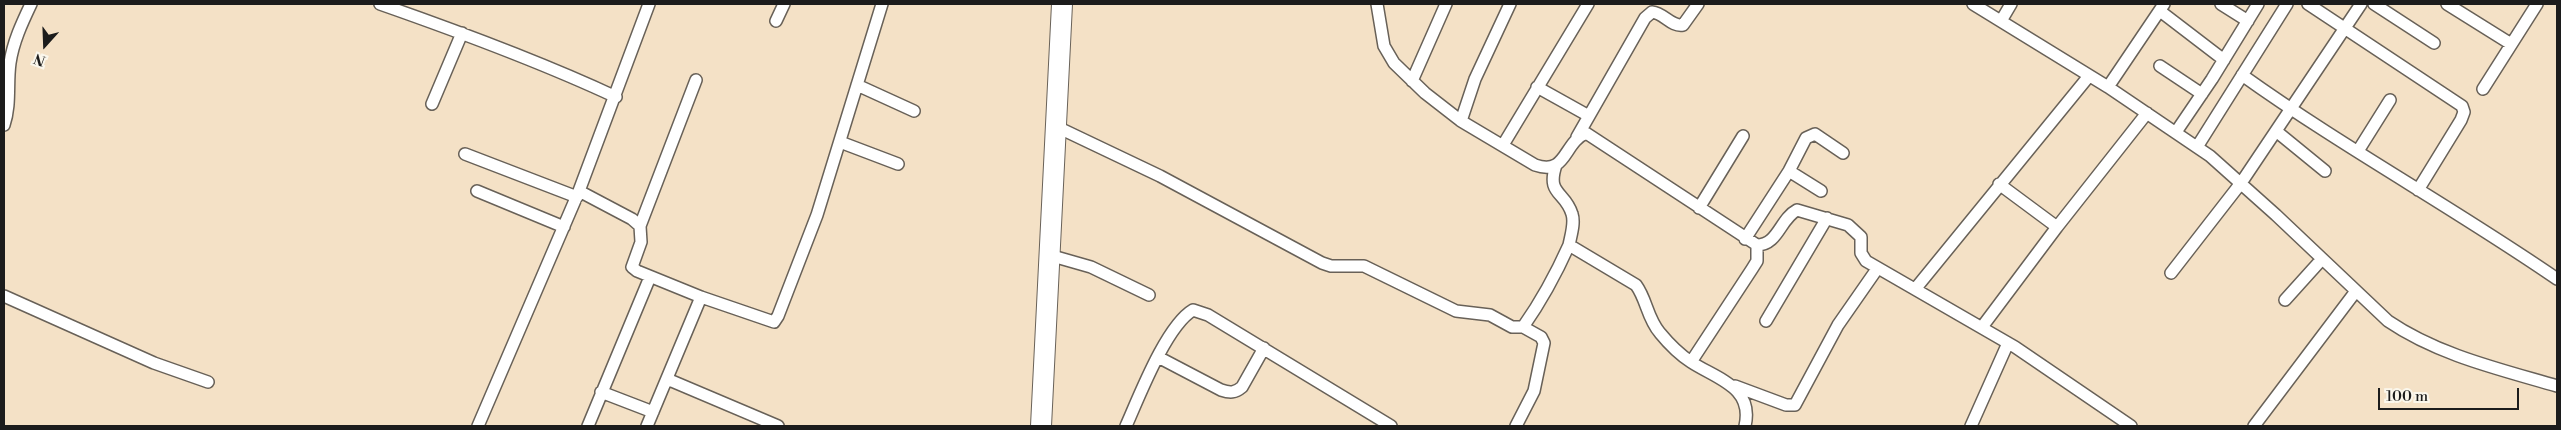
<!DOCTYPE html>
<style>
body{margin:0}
#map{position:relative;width:2561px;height:430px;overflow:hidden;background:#f4e1c6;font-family:"Libre Bodoni",serif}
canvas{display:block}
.frame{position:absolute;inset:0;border:5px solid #1c1c1c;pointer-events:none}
.north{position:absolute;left:20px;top:20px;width:50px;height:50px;-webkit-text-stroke:4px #fbf7ec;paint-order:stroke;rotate:200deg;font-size:14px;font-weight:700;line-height:20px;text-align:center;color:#1c1c1c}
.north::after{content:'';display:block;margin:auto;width:18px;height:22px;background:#1c1c1c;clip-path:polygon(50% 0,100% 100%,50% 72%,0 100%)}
.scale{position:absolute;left:2378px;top:388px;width:141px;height:22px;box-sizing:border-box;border:2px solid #1c1c1c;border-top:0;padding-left:6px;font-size:15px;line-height:18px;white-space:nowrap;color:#1c1c1c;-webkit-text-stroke:4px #fbf7ec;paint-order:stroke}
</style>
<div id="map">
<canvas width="2561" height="430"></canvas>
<div class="frame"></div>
<div class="north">N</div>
<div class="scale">100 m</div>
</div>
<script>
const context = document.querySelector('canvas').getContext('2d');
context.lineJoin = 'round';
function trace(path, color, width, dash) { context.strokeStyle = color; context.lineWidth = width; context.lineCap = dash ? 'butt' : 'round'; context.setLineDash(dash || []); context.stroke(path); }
const street = new Path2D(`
 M380 4C460 32 539 61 616 97
 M1377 4 1384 46 1394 63 1425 93 1461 121 1535 165C1567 176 1563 143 1586 133L1757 245C1778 245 1780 219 1797 210L1848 225 1861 237V253L1866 261 2015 347 2131 426
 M1973 4 2108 87 2210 156 2276 215 2388 321C2438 355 2499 369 2557 386
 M2221 4 2248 21
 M2308 4 2462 106 2464 112 2461 120 2418 190
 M2374 4 2434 43
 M2447 4 2511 44
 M2160 11 2224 60
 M776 21 784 4
 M2001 21 2011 4
 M2160 66 2202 94
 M2242 75C2344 148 2454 208 2557 279
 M1412 81 1446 4
 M857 85 914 111
 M1537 87 1589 116
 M2108 87 2164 4
 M2483 89 2537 4
 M432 104 462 33
 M1461 121 1475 79 1510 4
 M4 125C11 104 7 84 10 63 13 42 22 23 31 4
 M1055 126 1160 176 1322 263 1331 266H1364L1456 311 1490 315 1512 327H1523C1542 300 1556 274 1569 245
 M2276 131 2325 171
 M2176 132 2212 79 2258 4
 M1577 137 1645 18 1652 12C1664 13 1671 27 1683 25L1698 4
 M840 142 898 164
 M1503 145 1588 4
 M2197 147 2287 4
 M2358 151 2390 100
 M465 154 577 197
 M1556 165C1546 195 1565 191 1572 214 1575 223 1571 235 1569 245L1636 285C1647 300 1647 318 1660 333 1669 344 1679 354 1691 362 1717 379 1754 387 1745 426
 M1789 171 1821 191
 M1999 184 2057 227
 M477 191 564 227
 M579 191 632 219 640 226 641 242 632 267 637 271 701 297 774 322 778 316 817 215 882 4
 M1699 208 1743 136
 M640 226 696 80
 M1745 239 1789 171 1806 138 1815 134 1843 153
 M1049 255 1091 267 1149 295
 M2171 273 2241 183 2361 4
 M1916 288 2089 76
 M4 296 154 363 208 382
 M2285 300 2322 259
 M1766 321 1827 218
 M1982 327 2057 227 2147 113
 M1158 357 1221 390C1230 393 1235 393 1242 387L1264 348
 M1691 362 1752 269 1757 261V245
 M667 379 778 426
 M1735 386 1786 405H1795L1838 325 1877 269
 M601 392 653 412
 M478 426 579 191 649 4
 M588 426 650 277
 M647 426 701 297
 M1126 426C1139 397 1166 326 1193 310L1208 315 1391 426
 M1516 426 1534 391 1544 343 1541 337 1523 327
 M1971 426 2008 343
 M2254 426 2356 291`);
const highway = new Path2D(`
 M1041 426 1062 4`);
trace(street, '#686158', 14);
trace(highway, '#686158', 22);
trace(street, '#fff', 11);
trace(highway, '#fff', 20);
</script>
